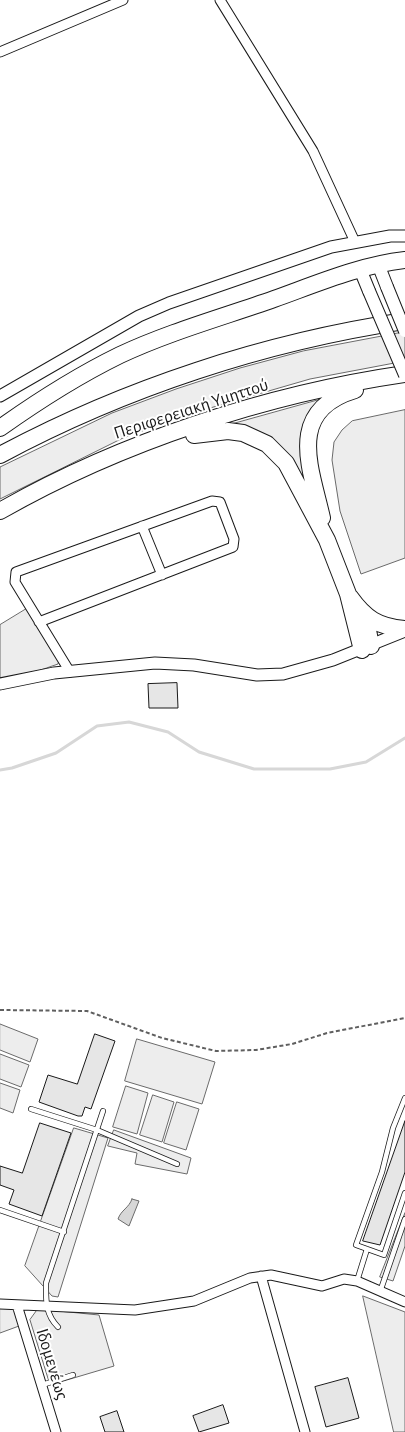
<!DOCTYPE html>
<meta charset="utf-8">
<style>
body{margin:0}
canvas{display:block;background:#fff}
</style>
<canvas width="405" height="1432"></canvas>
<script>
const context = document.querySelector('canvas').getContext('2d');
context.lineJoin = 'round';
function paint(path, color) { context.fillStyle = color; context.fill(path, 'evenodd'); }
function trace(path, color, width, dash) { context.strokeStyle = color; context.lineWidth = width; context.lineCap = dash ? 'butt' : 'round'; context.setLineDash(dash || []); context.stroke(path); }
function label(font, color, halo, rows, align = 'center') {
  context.font = font + ' "Alegreya Sans",sans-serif'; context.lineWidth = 4; context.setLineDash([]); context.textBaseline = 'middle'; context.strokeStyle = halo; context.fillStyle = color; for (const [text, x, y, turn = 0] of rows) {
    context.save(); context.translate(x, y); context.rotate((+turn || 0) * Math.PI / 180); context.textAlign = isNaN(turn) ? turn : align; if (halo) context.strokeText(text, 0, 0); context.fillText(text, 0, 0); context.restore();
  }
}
const built = new Path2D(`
 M405 332V361L310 379 186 415 123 438 0 499V467L112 413 176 389 240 368 303 351Z
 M329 397 316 411 308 484 229 425Z
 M405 410V558L361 574 340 511 332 460 334 442 342 430 352 421Z
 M28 608 59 660 58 664 15 679 0 678V625Z
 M0 1024 38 1039 30 1062 0 1050Z
 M137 1039 215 1062 202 1104 125 1081Z
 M0 1054 29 1065 21 1087 0 1079Z
 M0 1083 20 1090 13 1113 0 1108Z
 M126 1086 148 1093 137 1134 113 1127Z
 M153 1095 174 1102 162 1142 140 1135Z
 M177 1102 199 1109 186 1150 164 1143Z
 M74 1128 108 1138 58 1297 52 1296 25 1266Z
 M114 1130 191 1158 187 1174 135 1164 137 1153 108 1146Z
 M405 1213V1246L393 1281 380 1277Z
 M363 1296 405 1312V1432H394Z
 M0 1308 14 1309 19 1326 0 1333Z
 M38 1309 99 1315 114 1366 50 1385 30 1320Z`);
paint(built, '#ededed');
trace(built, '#6a6a6a', 1);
const water = new Path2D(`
 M132 1199 139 1201 129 1226 118 1219C121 1210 129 1208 132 1199Z`);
paint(water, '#d7d7d7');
trace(water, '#6a6a6a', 1);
trace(new Path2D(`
 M0 770 12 768 56 753 97 726 129 722 168 732 199 752 254 769H330L366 762 405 738`), '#d7d7d7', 3);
const building = new Path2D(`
 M177 683 178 708H149L148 684Z
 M95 1034 115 1041 91 1109 85 1107 82 1116H78L39 1102 48 1075 77 1084Z
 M405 1121V1172L380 1245 363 1241Z
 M40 1123 71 1133 42 1216 9 1204 14 1190 0 1185V1166L22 1173Z
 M348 1378 359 1418 326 1427 315 1387Z
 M223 1405 229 1423 199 1432 193 1416Z
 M117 1411 124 1432H105L100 1417Z`);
paint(building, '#e6e6e6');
trace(building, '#1a1a1a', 1);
const service = new Path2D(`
 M405 1098 393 1128 382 1172 356 1245 384 1255 405 1193
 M31 1109 97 1130 177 1164
 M0 1210 64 1232
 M357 1281 367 1249
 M381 1289 405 1219
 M58 1327C45 1314 46 1300 46 1283L103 1111
 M42 1385 73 1375`);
const minor = new Path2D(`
 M220 0 313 151 355 242
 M0 52 123 0
 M142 526 162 575
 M39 622 233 547 234 539 220 502 212 501 16 572 15 582 70 672
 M261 1276 305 1432
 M0 1304 135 1310 194 1301 250 1278 271 1275 322 1286 344 1279 357 1281 405 1302
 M17 1305 56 1432`);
const tertiary = new Path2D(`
 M0 396 139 316 169 303 331 247 390 236H405
 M0 684 54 673 155 663 194 665 257 675 283 674 333 660 405 631`);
const secondary = new Path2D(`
 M378 264 387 287
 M360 269 369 291`);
const motorway = new Path2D(`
 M0 428C38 401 77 376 120 355 169 332 223 317 274 299 316 284 360 265 405 260
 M194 435 228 431 243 433 267 444 286 463 327 540 348 594 362 650
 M0 455C125 388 265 342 405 321
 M0 511C121 442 267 394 405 374
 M322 518C311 468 285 411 355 390
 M350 597C365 618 378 627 405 629
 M360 612 367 625 371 646`);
trace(service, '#1a1a1a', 6);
trace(minor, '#1a1a1a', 11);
trace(tertiary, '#1a1a1a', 13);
trace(secondary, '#1a1a1a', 14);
trace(motorway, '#1a1a1a', 18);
trace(new Path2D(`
 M0 1010 87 1011 162 1038 216 1051 256 1050 292 1044 327 1033 405 1018`), '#5f5f5f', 2, [4, 2.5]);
trace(service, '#fff', 4.5);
trace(minor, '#fff', 9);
trace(tertiary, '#fff', 11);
trace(secondary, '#fff', 12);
trace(motorway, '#fff', 16);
const secondaryBridge = new Path2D(`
 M387 287 405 331
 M369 291 405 375`);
trace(secondaryBridge, '#1a1a1a', 14, []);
trace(secondaryBridge, '#fff', 12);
label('18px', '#1a1a1a', '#fff', [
 ["Περιφερειακή Υμηττού",191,409,-18],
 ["Ιδομενέως",52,1364,73]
]);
</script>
